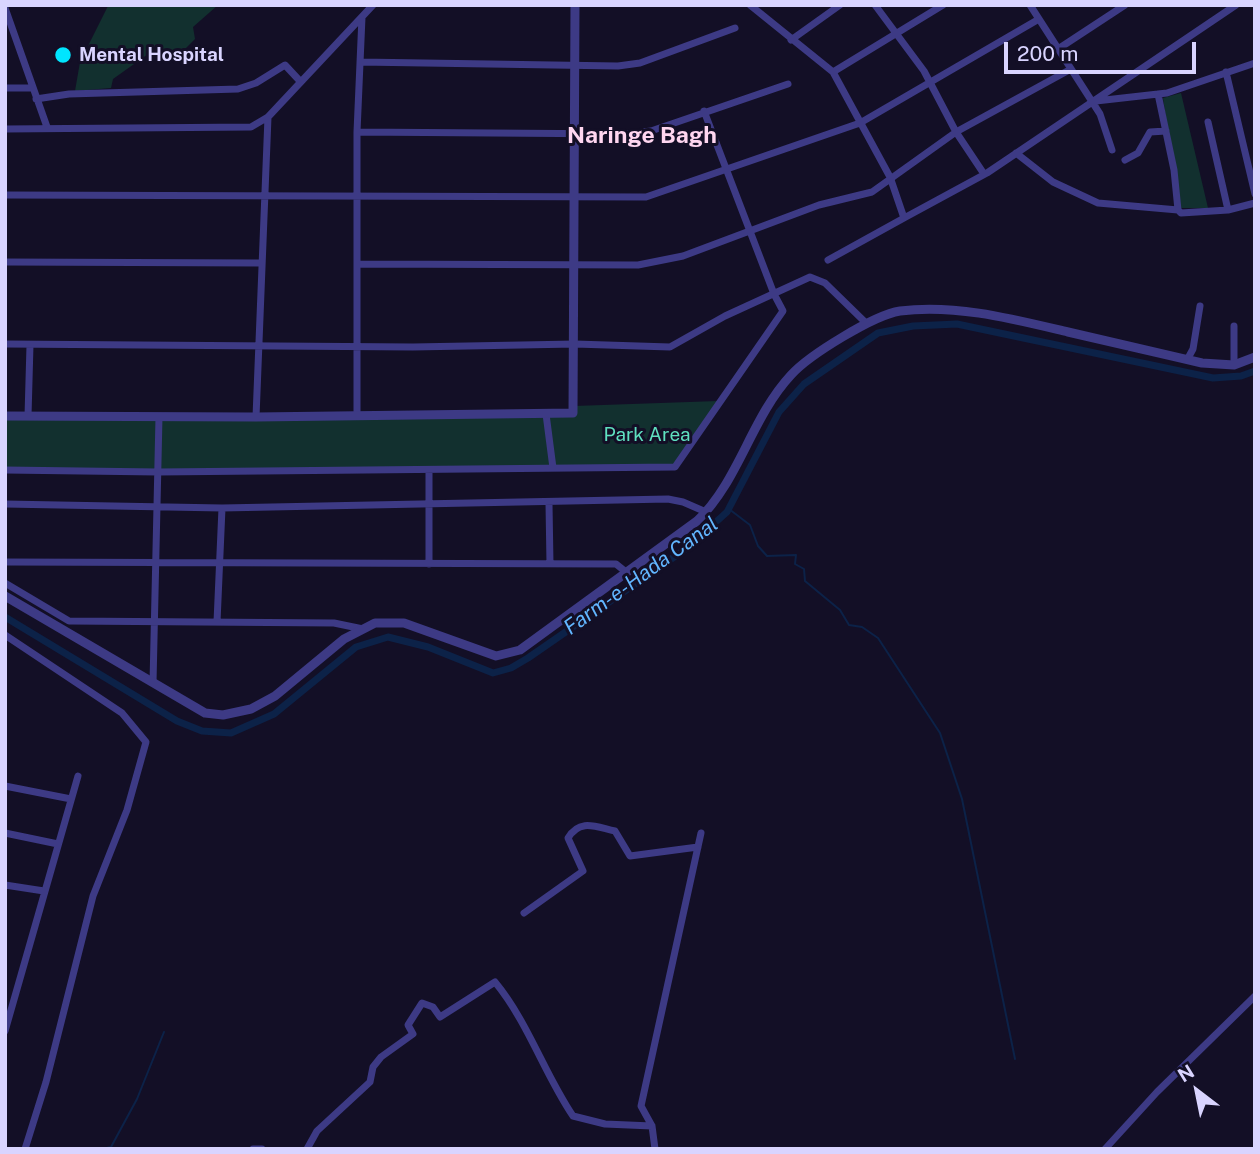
<!DOCTYPE html>
<style>
body{margin:0}
#map{position:relative;width:1260px;height:1154px;overflow:hidden;background:#130f26;font-family:"Public Sans",sans-serif}
canvas{display:block}
.frame{position:absolute;inset:0;border:7px solid #d9d4ff;pointer-events:none}
.north{position:absolute;left:1162px;top:1056px;width:70px;height:70px;-webkit-text-stroke:5px #130f26;paint-order:stroke;rotate:328deg;font-size:19px;font-weight:700;line-height:28px;text-align:center;color:#d9d4ff}
.north::after{content:'';display:block;margin:auto;width:24px;height:32px;background:#d9d4ff;clip-path:polygon(50% 0,100% 100%,50% 72%,0 100%)}
.scale{position:absolute;left:1004px;top:42px;width:192px;height:32px;box-sizing:border-box;border:4px solid #d9d4ff;border-top:0;padding-left:9px;font-size:21px;line-height:24px;white-space:nowrap;color:#d9d4ff;-webkit-text-stroke:5px #130f26;paint-order:stroke}
</style>
<div id="map">
<canvas width="1260" height="1154"></canvas>
<div class="frame"></div>
<div class="north">N</div>
<div class="scale">200 m</div>
</div>
<script>
const context = document.querySelector('canvas').getContext('2d');
context.lineJoin = 'round';
function paint(path, color) { context.fillStyle = color; context.fill(path, 'evenodd'); }
function trace(path, color, width, dash) { context.strokeStyle = color; context.lineWidth = width; context.lineCap = dash ? 'butt' : 'round'; context.setLineDash(dash || []); context.stroke(path); }
function label(font, color, halo, rows, align = 'center') {
  context.font = font + ' "Public Sans",sans-serif'; context.lineWidth = 6; context.setLineDash([]); context.textBaseline = 'middle'; context.strokeStyle = halo; context.fillStyle = color; for (const [text, x, y, turn = 0] of rows) {
    context.save(); context.translate(x, y); context.rotate((+turn || 0) * Math.PI / 180); context.textAlign = isNaN(turn) ? turn : align; if (halo) context.strokeText(text, 0, 0); context.fillText(text, 0, 0); context.restore();
  }
}
paint(new Path2D(`
 M218 5 193 27 195 39 179 55 151 52 113 79 111 88 75 91 80 62 108 6Z
 M1181 93 1208 208H1179L1163 98Z
 M718 401 675 467 5 470V416L573 413 574 406Z`), '#12302f');
trace(new Path2D(`
 M729 509 750 525 758 546 767 556 796 555 795 564 804 569 805 581 840 610 849 625 862 627 878 638 940 733 962 799 1015 1059
 M102 1149 111 1147 137 1099 164 1032`), '#0c2248', 2);
trace(new Path2D(`
 M5 617 177 721 202 731 231 733 274 714 356 647 388 637 428 647 493 673 511 668 528 658 687 548 727 512 779 412 804 384 878 333 913 326 957 324 1213 378 1241 376 1255 371`), '#0c2248', 7);
trace(new Path2D(`
 M750 5 833 72 890 177 904 218 828 260
 M875 5 924 71 956 132 984 174
 M1030 5 1100 114 1112 150
 M5 8 47 127
 M791 40 840 5
 M1058 49 1125 5
 M360 62 618 66 640 63 735 28
 M833 72 943 5
 M1226 72 1255 194
 M5 88H32
 M1158 94 1174 170 1178 210
 M36 99 69 94 238 89 256 83 285 65 299 80
 M1096 101 1167 93 1255 63
 M1208 122 1228 210
 M5 129 251 127 268 117 373 5
 M357 132 627 134 651 131 788 84
 M1016 153 1053 182 1098 203 1178 210 1181 213 1228 210 1255 203
 M1125 160 1138 153 1150 132 1166 131
 M5 195 646 197 860 123 1039 19
 M904 218 987 173 1236 5
 M5 262 260 263
 M358 264 638 265 683 256 819 205 872 192 956 132 1071 69
 M5 344 413 347 575 344 670 347 725 316 810 277 825 283 866 323
 M1187 360 1193 349 1200 306
 M1234 365V326
 M546 414 553 468
 M28 416 30 345
 M357 416V132L362 17
 M256 417 268 117
 M5 470 158 472 675 467 783 311 774 294 704 111
 M5 504 222 508 668 499 683 502 706 512
 M549 504 550 564
 M5 562 616 564 626 572
 M429 564V470
 M5 583 69 621 334 623 363 629
 M217 622 222 508
 M5 635 122 713 146 742 127 810 93 896 46 1082 25 1149
 M153 683 159 417
 M5 786 71 799
 M5 833 58 844
 M5 885 44 891
 M524 913 583 871 568 838C580 818 596 827 615 831L630 856 698 847
 M5 1031 78 776
 M253 1149H262
 M307 1149 317 1131 370 1082 373 1067 381 1057 413 1034 408 1025 422 1003 433 1007 440 1017 495 982C528 1022 544 1073 573 1116L605 1124 652 1126
 M655 1149 652 1126 641 1106 701 833
 M1105 1149 1157 1092 1255 996`), '#3d3a85', 7);
trace(new Path2D(`
 M5 416 256 417 573 413 575 5
 M5 596 205 713 223 715 251 709 275 696 344 639 375 623H404L496 656 520 650 697 521C739 481 751 418 791 375 809 355 874 315 900 311 956 304 1013 319 1068 332 1112 342 1157 353 1202 363L1234 365 1255 357`), '#3d3a85', 9);
for (const [x, y, r, color] of [
 [63,55,9,"#00e5ff"]
]) { const dot = new Path2D(); dot.arc(x, y, r, 0, 2 * Math.PI); context.fillStyle = color; context.fill(dot); trace(dot, '#130f26', 2.5); }
label('bold 19px', '#d9d4ff', '#130f26', [
 ["Mental Hospital",79,55]
], 'left');
label('19px', '#5fe0c0', '#130f26', [
 ["Park Area",647,435]
]);
label('italic 21px', '#62b6ff', '#130f26', [
 ["Farm-e-Hada Canal",641,576,-36]
]);
label('bold 23px', '#ffd6f0', '#130f26', [
 ["Naringe Bagh",642,136]
]);
</script>
